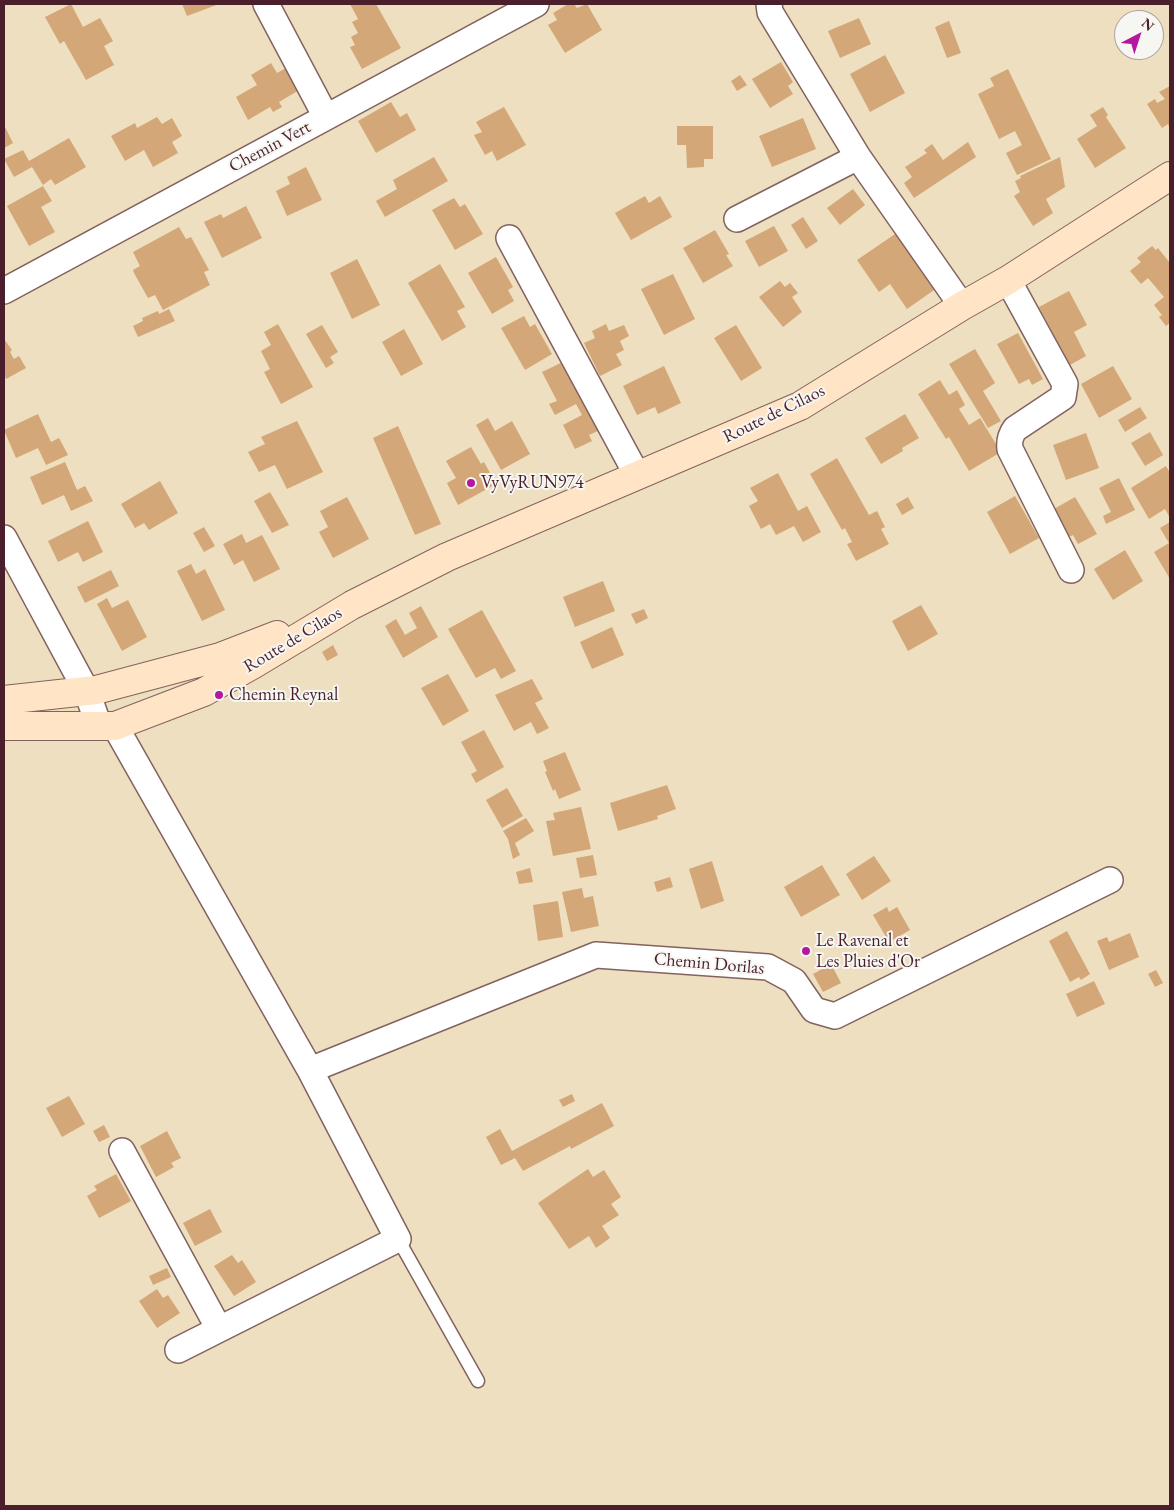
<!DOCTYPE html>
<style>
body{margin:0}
#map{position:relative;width:1174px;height:1510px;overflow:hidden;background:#eddfbf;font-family:"EB Garamond",serif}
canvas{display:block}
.frame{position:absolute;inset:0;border:5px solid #4a1f2b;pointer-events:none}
.north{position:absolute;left:1114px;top:10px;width:50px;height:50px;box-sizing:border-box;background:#f6f6f2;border:1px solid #b1a0a2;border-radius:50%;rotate:40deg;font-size:14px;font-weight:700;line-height:20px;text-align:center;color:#4a1f2b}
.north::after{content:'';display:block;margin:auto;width:18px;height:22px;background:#b5179e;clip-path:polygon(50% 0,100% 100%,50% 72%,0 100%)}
</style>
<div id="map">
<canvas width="1174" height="1510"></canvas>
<div class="frame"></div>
<div class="north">N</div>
</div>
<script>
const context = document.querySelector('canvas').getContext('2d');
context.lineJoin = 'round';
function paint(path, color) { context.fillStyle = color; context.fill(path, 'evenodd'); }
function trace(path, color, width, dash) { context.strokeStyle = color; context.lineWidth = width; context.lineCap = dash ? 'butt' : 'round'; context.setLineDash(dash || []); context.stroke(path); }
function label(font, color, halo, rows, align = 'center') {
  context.font = font + ' "EB Garamond",serif'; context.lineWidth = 4; context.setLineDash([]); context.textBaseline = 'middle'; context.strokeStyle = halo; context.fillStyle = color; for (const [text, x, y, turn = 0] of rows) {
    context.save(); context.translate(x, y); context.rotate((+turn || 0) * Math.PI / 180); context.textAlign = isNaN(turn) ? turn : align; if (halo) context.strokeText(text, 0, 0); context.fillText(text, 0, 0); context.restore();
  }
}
paint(new Path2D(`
 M71 4 83 27 100 18 113 41 104 46 114 65 86 80 64 41 60 44 45 17Z
 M182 4H219L187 16Z
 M350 4H376L401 48 362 69 350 47 355 45 351 37 358 33 352 22 358 19Z
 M568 4H574L577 8 587 4 602 30 565 53 548 25 557 20 553 13Z
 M859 18 871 44 840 58 828 31Z
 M949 21 961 53 947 58 935 27Z
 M885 55 905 93 870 112 850 74Z
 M781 62 793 82 788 86 793 94 770 108 752 79Z
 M271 63 277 73 288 67 301 89 279 102 282 107 273 112 270 107 248 120 236 97 257 85 251 75Z
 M1008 69 1051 159 1017 175 1006 153 1022 145 1015 131 999 139 978 94 994 86 990 78Z
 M740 75 747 85 737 91 731 81Z
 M1170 86V128L1168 124 1162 128 1147 104 1155 99 1157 103 1165 99 1159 92Z
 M391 102 400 117 407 113 416 130 376 153 358 121Z
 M504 107 526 145 497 161 492 151 485 155 474 135 482 132 476 122Z
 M1103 107 1108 115 1106 117 1126 148 1095 168 1077 139 1097 126 1090 115Z
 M157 117 162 124 172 118 182 136 172 142 178 153 153 167 144 150 125 161 111 136 135 123 137 128Z
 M803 118 816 149 772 167 759 136Z
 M4 125 13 143 4 148Z
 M677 126H713V159H704V167L687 168 686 145H677Z
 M69 138 86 167 55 185 51 179 43 185 32 167 14 177 4 159 23 150 29 161Z
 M968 142 976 157 914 198 904 183 912 177 905 167 927 153 924 150 932 144 943 160Z
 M434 157 448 181 385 217 376 201 397 189 393 180Z
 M1060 157 1065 187 1046 199 1053 213 1033 226 1014 196 1020 192 1015 181 1021 178 1020 176Z
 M306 167 322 200 287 216 276 191 290 184 287 177Z
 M43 186 52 201 41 207 55 232 29 246 7 206Z
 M853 189 865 205 840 225 827 208Z
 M645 196 649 203 660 196 672 217 631 240 615 213Z
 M454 198 460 207 465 204 483 234 455 250 432 210Z
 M246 206 262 238 222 258 204 222 221 214 223 218Z
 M803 217 818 241 806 249 791 225Z
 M774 226 788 251 759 267 745 241Z
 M179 227 186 239 191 237 209 270 204 272 210 285 163 310 155 295 148 298 134 273 133 270 140 266 133 252Z
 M715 230 729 254 726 255 733 266 703 283 683 248Z
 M898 232 937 288 907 309 890 284 879 292 857 260Z
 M1152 246 1156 250 1158 248 1170 263V323L1166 326 1159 317 1162 315 1154 305 1164 297 1148 278 1141 284 1130 271 1141 262 1137 258Z
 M496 257 513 287 508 290 514 301 492 314 468 273Z
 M357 259 380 305 352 319 330 273Z
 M440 264 465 307 457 311 466 327 442 341 408 283Z
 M673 274 695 319 664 335 641 289Z
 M780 281 785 287 790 283 798 293 792 297 802 312 783 327 759 297Z
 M1069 291 1087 325 1074 332 1086 356 1070 365 1039 307Z
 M169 309 175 321 138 337 133 326 143 321 142 318 158 311 159 314Z
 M524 316 530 327 535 324 552 354 525 370 501 328Z
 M278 324 313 387 281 404 264 372 270 369 261 351 271 345 264 332Z
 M606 324 609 331 624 325 629 336 620 341 624 350 616 354 622 365 600 376 584 343 595 338 592 331Z
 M322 325 338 352 330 357 334 363 326 368 306 334Z
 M736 325 762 368 741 381 714 338Z
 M404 329 423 364 401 376 382 342Z
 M1018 333 1043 379 1032 385 1029 379 1019 384 997 344Z
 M4 339 12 350 10 352 14 359 19 356 26 368 6 379 4 374Z
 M975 349 995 383 983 391 1001 421 988 428 949 364Z
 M565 361 600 430 589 435 592 441 575 449 563 425 582 415 576 404 555 415 549 404 557 401 542 372Z
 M664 366 681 403 658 414 655 407 637 415 623 386Z
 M1113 366 1132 399 1099 418 1081 384Z
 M940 380 949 395 957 390 965 405 959 409 969 425 980 418 1001 452 969 471 949 437 946 439 918 394Z
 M1140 407 1147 418 1125 432 1118 420Z
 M38 414 51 442 59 438 68 455 46 465 38 448 16 458 4 430Z
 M905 414 919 438 902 448 903 451 881 464 865 438Z
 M488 418 495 431 512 421 530 454 501 470 476 425Z
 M297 421 323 472 287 489 275 465 259 472 248 452 265 444 261 437Z
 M398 426 441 524 415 535 373 438Z
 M1150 432 1163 455 1145 466 1131 443Z
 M1086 433 1099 468 1066 480 1053 445Z
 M471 447 481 464 484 462 496 484 458 505 447 483 456 478 446 461Z
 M837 458 869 515 877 511 885 527 881 529 889 544 856 561 847 544 852 542 845 528 842 530 810 474Z
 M65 462 77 490 85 486 93 501 71 511 64 495 42 505 30 477Z
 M1166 466 1170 473V518L1165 509 1149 519 1131 488Z
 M778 473 798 511 807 506 821 532 803 542 794 526 776 535 770 524 761 529 749 506 758 501 750 488Z
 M1119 478 1135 510 1106 524 1103 516 1111 512 1099 488Z
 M160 481 178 513 149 530 144 523 135 528 121 504Z
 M270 492 289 525 272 533 254 501Z
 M1015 496 1039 538 1010 554 987 512Z
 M347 497 369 539 333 558 319 532 328 527 320 511Z
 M908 497 914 508 902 515 896 504Z
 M1075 497 1097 534 1078 544 1073 535 1063 540 1047 513Z
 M88 521 103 552 83 562 78 552 58 562 48 541Z
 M1170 522V579L1154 552 1169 543 1160 528Z
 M204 527 215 546 204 552 193 533Z
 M242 534 246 543 262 535 280 569 254 582 243 560 234 565 223 544Z
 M1125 550 1143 581 1113 600 1094 569Z
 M191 564 196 574 205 569 225 610 202 621 177 571Z
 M111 570 119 586 85 603 77 587Z
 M603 581 615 611 575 627 563 597Z
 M107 598 112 608 128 600 147 637 122 651 97 604Z
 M921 605 938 634 908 651 892 621Z
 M421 606 438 637 403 658 385 626 396 619 405 635 417 628 409 613Z
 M644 609 648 618 636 624 631 614Z
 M482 610 516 671 501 679 495 668 476 678 448 629Z
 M612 627 624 655 592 669 580 642Z
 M333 645 338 655 327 661 322 652Z
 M448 674 469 711 443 726 421 688Z
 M532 679 543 699 535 703 549 728 537 734 531 722 514 731 495 695Z
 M484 730 504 767 476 783 471 774 477 771 461 742Z
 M565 752 581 790 559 799 555 789 553 791 545 772 547 771 543 761Z
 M667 785 676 809 657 816 658 819 618 831 610 803Z
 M507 788 523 816 502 828 486 800Z
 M581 807 591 849 553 856 546 821 555 820 553 813Z
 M526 818 534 831 515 843 520 855 513 859 508 839 503 831Z
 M593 855 597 875 580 878 576 858Z
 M874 856 891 881 862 900 846 874Z
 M712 861 724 901 701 909 689 869Z
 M822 865 840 895 801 917 784 887Z
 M530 868 533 882 519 884 516 872Z
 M670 877 673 887 657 892 654 882Z
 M582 888 584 898 593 896 599 926 571 932 562 892Z
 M558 901 563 937 538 941 533 905Z
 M887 907 889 912 897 907 910 930 889 942 873 915Z
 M1067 931 1090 974 1081 980 1079 977 1070 982 1049 941Z
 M1130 933 1139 957 1109 970 1097 941 1107 937 1109 942Z
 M831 964 841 983 823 992 813 974Z
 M1156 970 1163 983 1155 987 1148 974Z
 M1094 981 1105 1004 1077 1017 1066 994Z
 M572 1094 575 1101 563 1107 559 1100Z
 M69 1096 85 1124 62 1137 46 1108Z
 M602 1103 614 1126 571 1149 570 1146 523 1171 515 1158 501 1165 486 1137 500 1129 512 1151Z
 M104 1125 110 1137 99 1142 93 1131Z
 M167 1131 181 1158 171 1163 174 1167 156 1177 140 1146Z
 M588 1169 593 1177 604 1170 621 1197 611 1204 619 1215 602 1226 610 1238 596 1248 589 1236 569 1249 538 1203Z
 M116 1174 131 1201 99 1218 87 1196 97 1190 94 1186Z
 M210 1209 222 1232 195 1246 183 1223Z
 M232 1255 238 1263 242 1260 256 1282 234 1296 214 1266Z
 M167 1268 171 1277 153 1285 149 1276Z
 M157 1289 163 1298 168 1295 180 1313 157 1328 139 1301Z`), '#d4a778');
const service = new Path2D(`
 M398 1239 478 1381`);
const minor = new Path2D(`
 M266 4 326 117
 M769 4 770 12 858 157 962 306
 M737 219 858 157
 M509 238 637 475
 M1008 280 1065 384 1063 397 1015 429C1010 436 1009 441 1010 449L1071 570
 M4 291 536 4
 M4 538 87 692 99 726
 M115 726 310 1070 398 1239 178 1350
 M310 1070 596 955 768 967 794 981 814 1010 835 1016 1110 880
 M122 1151 219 1329`);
const secondary = new Path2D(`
 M4 700 96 690 220 657 277 635
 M4 726H115L204 692 254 664 352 605 447 557 800 406 962 306 1008 280 1170 176`);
trace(service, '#83625f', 15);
trace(minor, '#83625f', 28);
trace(secondary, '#83625f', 30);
trace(service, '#fff', 12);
trace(minor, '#fff', 25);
trace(secondary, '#ffe4c6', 28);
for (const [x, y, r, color] of [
 [471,483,5,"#b5179e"],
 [219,695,5,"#b5179e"],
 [806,951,5,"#b5179e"]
]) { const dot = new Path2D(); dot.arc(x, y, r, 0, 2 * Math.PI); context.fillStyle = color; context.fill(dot); trace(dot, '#f6f6f2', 2); }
label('18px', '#4a1f2b', '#f6f6f2', [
 ["Chemin Vert",270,147,-28],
 ["Route de Cilaos",774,414,-26],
 ["Route de Cilaos",293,640,-31],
 ["Chemin Dorilas",709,964,5]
]);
label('18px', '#4a1f2b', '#f6f6f2', [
 ["VyVyRUN974",481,483],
 ["Chemin Reynal",229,695],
 ["Le Ravenal et",816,941],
 ["Les Pluies d'Or",816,962]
], 'left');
</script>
